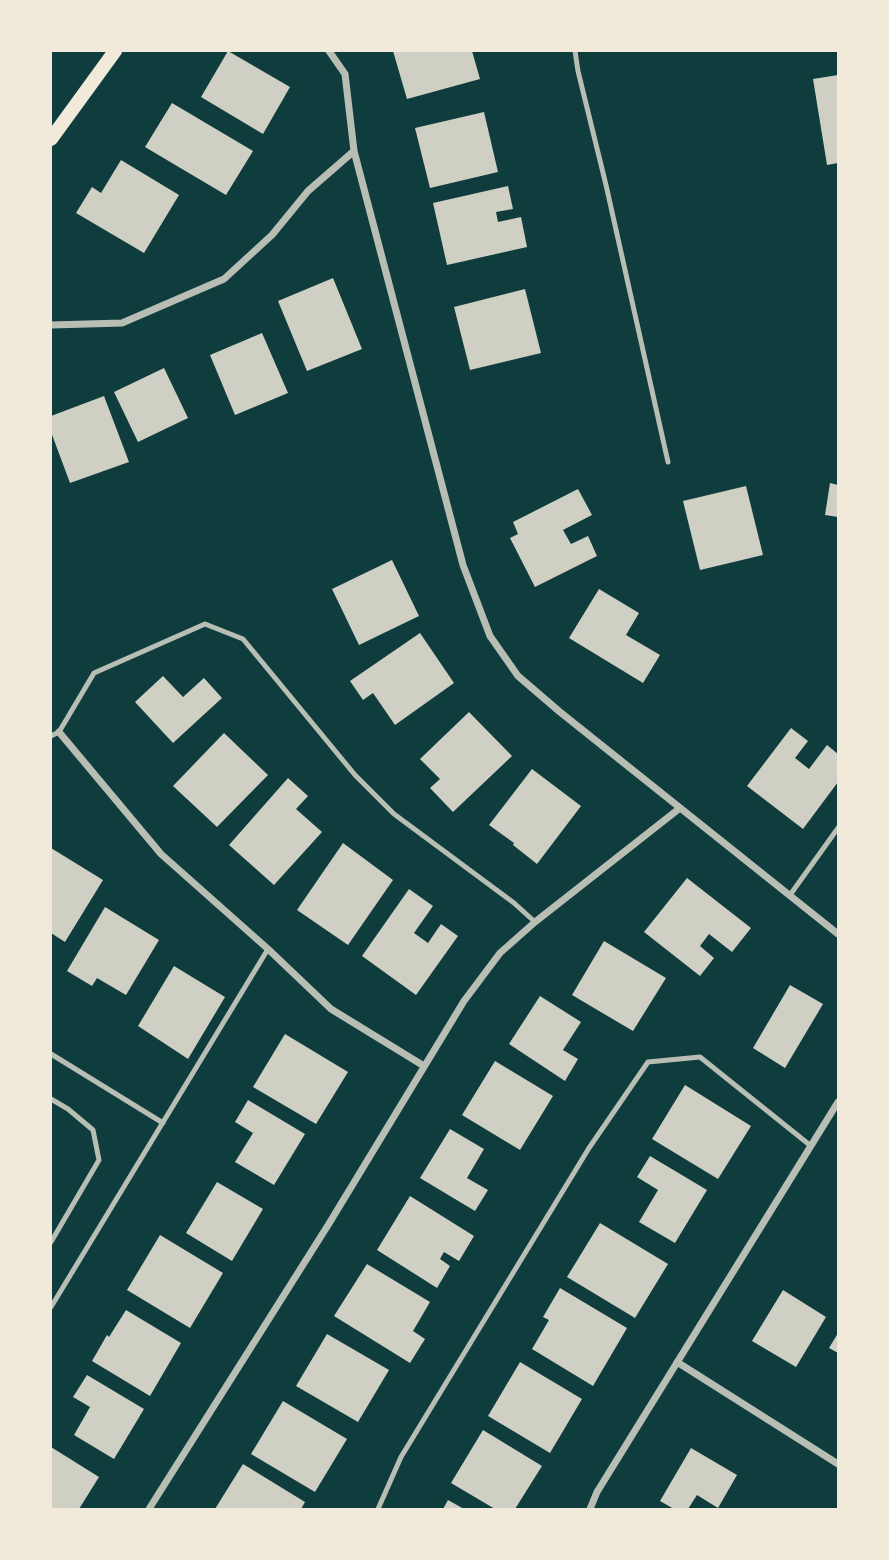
<!DOCTYPE html>
<style>
body{margin:0}
#map{position:relative;width:889px;height:1560px;overflow:hidden;background:#0f3d3e;font-family:"Noto Serif",serif}
canvas{display:block}
.frame{position:absolute;inset:0;border:52px solid #f1e9da;pointer-events:none}
</style>
<div id="map">
<canvas width="889" height="1560"></canvas>
<div class="frame"></div>
</div>
<script>
const c = document.querySelector('canvas').getContext('2d');
c.lineJoin = 'round';
function fill(path, color) {
  c.fillStyle = color;
  c.fill(path, 'evenodd');
}
function poly(rows) {
  const path = new Path2D();
  for (const r of rows) {
    path.moveTo(r[0], r[1]);
    for (let i = 2; i < r.length; i += 2) path.lineTo(r[i], r[i + 1]);
  }
  return path;
}
function stroke(path, color, width, dash) {
  c.strokeStyle = color;
  c.lineWidth = width;
  c.lineCap = dash ? 'butt' : 'round';
  c.setLineDash(dash || []);
  c.stroke(path);
}
fill(poly([
 [228,51,290,87,263,134,201,97],
 [393,51,472,51,480,79,407,99],
 [838,75,838,163,827,165,813,79],
 [172,103,253,151,226,195,145,147],
 [484,112,498,172,430,188,415,128],
 [121,160,179,195,144,253,76,213,92,187,101,193],
 [508,186,513,209,496,212,498,222,521,217,527,247,447,265,433,203],
 [333,278,362,349,307,371,278,301],
 [525,289,541,353,470,370,454,307],
 [262,333,288,393,235,415,210,355],
 [164,368,188,418,138,442,114,392],
 [104,396,129,462,70,483,51,432,51,416],
 [830,483,838,485,838,517,825,515],
 [746,486,763,555,700,570,683,501],
 [578,489,592,515,563,530,571,544,588,536,597,556,535,587,510,538,518,534,513,522],
 [392,560,419,616,359,645,332,589],
 [599,589,639,613,626,635,660,655,643,683,569,638],
 [420,633,454,683,395,725,373,693,363,700,350,681],
 [163,676,183,697,204,678,222,698,173,743,135,702],
 [469,712,512,756,453,812,430,788,440,779,420,759],
 [791,728,808,741,795,758,809,769,827,745,838,754,838,782,803,829,747,786],
 [224,733,268,775,217,827,173,786],
 [532,769,581,806,537,864,513,845,514,843,489,825],
 [288,778,308,796,296,809,322,832,274,885,229,845],
 [343,843,393,880,348,945,297,910],
 [51,848,103,880,65,942,51,933],
 [687,878,751,928,732,952,709,934,700,946,714,958,700,976,644,932],
 [409,889,433,906,414,933,428,943,441,924,458,936,416,995,362,956],
 [105,907,159,940,126,995,97,978,92,986,67,971],
 [604,941,666,978,633,1031,572,995],
 [174,966,225,997,188,1059,138,1026],
 [790,985,823,1004,785,1068,753,1048],
 [540,996,581,1022,563,1050,578,1059,565,1081,509,1044],
 [285,1034,348,1072,316,1124,253,1087],
 [495,1061,553,1096,520,1150,462,1115],
 [685,1085,751,1126,718,1179,652,1139],
 [248,1100,305,1134,274,1185,235,1162,253,1133,235,1122],
 [450,1129,484,1149,467,1178,488,1190,475,1211,420,1178],
 [650,1156,707,1190,675,1243,639,1222,658,1190,637,1177],
 [217,1182,263,1209,232,1261,186,1233],
 [410,1196,474,1236,459,1261,444,1252,440,1259,450,1266,437,1288,377,1250],
 [600,1223,668,1264,635,1318,567,1277],
 [160,1235,223,1273,190,1328,127,1290],
 [367,1264,430,1302,413,1331,425,1339,410,1363,334,1316],
 [560,1288,627,1328,593,1386,532,1349,549,1320,543,1317],
 [783,1290,826,1317,796,1367,752,1341],
 [126,1310,181,1343,150,1396,92,1361,107,1335,109,1337],
 [838,1333,838,1353,829,1348],
 [327,1334,389,1370,358,1422,296,1386],
 [520,1362,582,1399,550,1453,488,1416],
 [87,1375,144,1409,114,1459,74,1435,90,1407,73,1397],
 [283,1401,347,1439,315,1492,251,1454],
 [483,1430,542,1466,515,1509,495,1509,451,1483],
 [51,1447,99,1477,79,1509,51,1509],
 [691,1448,737,1475,718,1508,697,1495,688,1509,674,1509,660,1501],
 [243,1464,305,1502,301,1509,215,1509],
 [448,1500,464,1509,443,1509]
]), '#cfcfc3');
stroke(poly([
 [575,51,578,71,606,185,668,462],
 [51,736,59,732,94,673,205,624,243,639,355,775,394,814,514,903,535,922],
 [790,895,838,828],
 [51,1054,163,1123],
 [51,1099,68,1109,93,1130,99,1160,51,1242],
 [51,1307,268,949],
 [378,1509,401,1457,589,1148,648,1062,700,1057,811,1146]
]), '#b8beb3', 5);
stroke(poly([
 [329,51,345,74,354,151,463,565,490,636,518,676,560,712,838,934],
 [51,325,122,323,224,279,272,235,308,191,354,151],
 [59,732,161,854,268,949,331,1009,424,1066],
 [677,1362,838,1464],
 [149,1509,330,1222,464,1001,500,953,535,922,680,808],
 [590,1509,597,1492,838,1102]
]), '#b8beb3', 7);
stroke(poly([
 [51,139,115,51]
]), '#f1e9da', 14);
</script>
